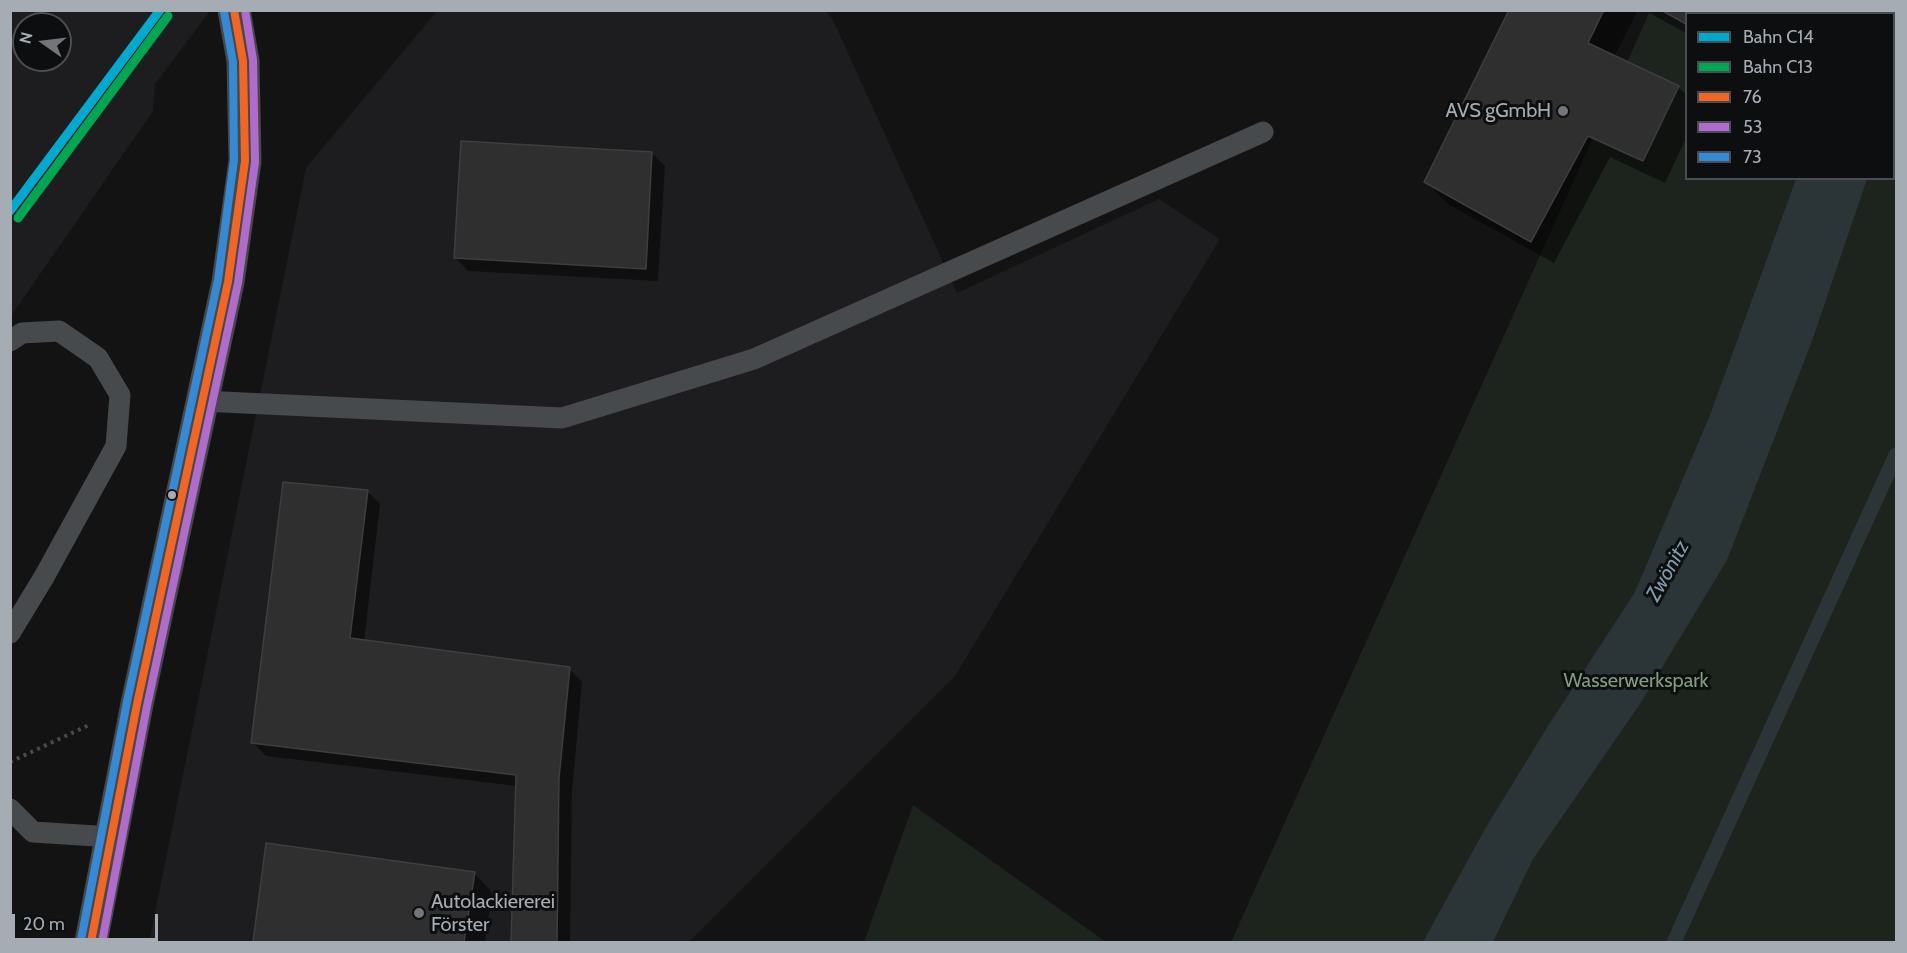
<!DOCTYPE html>
<meta charset="utf-8">
<style>
body{margin:0}
#map{position:relative;width:1907px;height:953px;overflow:hidden;background:#131313;font-family:Cabin,sans-serif}
canvas{display:block}
.frame{position:absolute;inset:0;border:12px solid #a5acb3;pointer-events:none}
.legend{position:absolute;left:1685px;top:12px;width:210px;height:168px;box-sizing:border-box;background:#0d0e0f;border:2px solid #4a4d51;margin:0;padding:8px 10px;list-style:none;font-size:18px;color:#a5acb3}
.legend li{display:flex;align-items:center;gap:12px;height:30px}
.legend b{width:30px;border:2px solid #4a4d51}
.north{position:absolute;left:12px;top:12px;width:60px;height:60px;box-sizing:border-box;background:#0d0e0f;border:2px solid #4a4d51;border-radius:50%;rotate:284deg;font-size:16px;font-weight:700;line-height:24px;text-align:center;color:#a5acb3}
.north::after{content:'';display:block;margin:auto;width:21px;height:27px;background:#72767b;clip-path:polygon(50% 0,100% 100%,50% 72%,0 100%)}
.scale{position:absolute;left:12px;top:914px;width:146px;height:27px;box-sizing:border-box;border:3px solid #a5acb3;border-top:0;padding-left:8px;font-size:18px;line-height:21px;white-space:nowrap;color:#a5acb3;-webkit-text-stroke:4px #0d0e0f;paint-order:stroke}
</style>
<div id="map">
<canvas width="1907" height="953"></canvas>
<div class="frame"></div>
<ul class="legend">
<li><b style="height:8px;background:#00a9ce"></b>Bahn C14</li>
<li><b style="height:8px;background:#00a651"></b>Bahn C13</li>
<li><b style="height:8px;background:#f26522"></b>76</li>
<li><b style="height:8px;background:#b06ccc"></b>53</li>
<li><b style="height:8px;background:#338bd7"></b>73</li>
</ul>
<div class="north">N</div>
<div class="scale">20 m</div>
</div>
<script>
const c = document.querySelector('canvas').getContext('2d');
c.lineJoin = 'round';
function fill(path, color) {
  c.fillStyle = color;
  c.fill(path, 'evenodd');
}
function poly(rows) {
  const path = new Path2D();
  for (const r of rows) {
    path.moveTo(r[0], r[1]);
    for (let i = 2; i < r.length; i += 2) path.lineTo(r[i], r[i + 1]);
  }
  return path;
}
function stroke(path, color, width, dash) {
  c.strokeStyle = color;
  c.lineWidth = width;
  c.lineCap = dash ? 'butt' : 'round';
  c.setLineDash(dash || []);
  c.stroke(path);
}
function label(font, color, halo, rows, align = 'center') {
  c.font = font + ' Cabin,sans-serif';
  c.lineWidth = 6;
  c.setLineDash([]);
  c.textBaseline = 'middle';
  c.strokeStyle = halo;
  c.fillStyle = color;
  for (const [text, x, y, turn = 0] of rows) {
    c.save();
    c.translate(x, y);
    c.rotate((+turn || 0) * Math.PI / 180);
    c.textAlign = isNaN(turn) ? turn : align;
    if (halo) c.strokeText(text, 0, 0);
    c.fillText(text, 0, 0);
    c.restore();
  }
}
fill(poly([
 [11,10,210,11,155,84,153,111,11,316],
 [24,24,60,24,60,60,24,60],
 [437,11,826,11,833,20,957,293,1159,199,1220,239,955,676,689,942,149,942,306,168]
]), '#1d1d1f');
fill(poly([
 [1650,11,1896,11,1896,942,1231,942],
 [1686,14,1894,14,1894,178,1686,178],
 [913,805,1106,942,864,942]
]), '#1d231d');
fill(poly([
 [1850,11,1896,11,1896,92,1894,100,1894,14,1849,13],
 [1796,179,1867,179,1812,341,1727,560,1640,704,1533,859,1493,942,1423,942,1485,829,1548,726,1635,592,1710,415]
]), '#2b3437');
fill(poly([
 [1510,10,1638,10,1614,57,1678,87,1686,95,1686,138,1665,183,1610,157,1554,263,1448,204,1426,182],
 [1644,10,1748,10,1747,14,1686,14,1686,33],
 [652,153,665,166,658,281,468,271,455,257],
 [367,491,380,504,364,642,569,669,582,682,572,792,570,942,513,942,517,786,266,756,253,743],
 [268,844,474,873,492,892,485,942,255,942]
]), '#0007');
stroke(poly([
 [1674,942,1896,455]
]), '#2b3437', 15);
const building = poly([
 [1509,10,1604,10,1588,43,1679,86,1643,161,1588,136,1531,242,1424,182,1509,10],
 [1661,10,1716,10,1714,14,1686,14,1686,24,1661,10],
 [461,141,652,152,646,269,454,258,461,141],
 [283,482,368,490,350,638,570,667,559,778,557,942,511,942,516,775,251,743,283,482],
 [266,843,475,872,464,942,253,942,266,843]
]);
fill(building, '#2f2f30');
stroke(building, '#3c3e3f', 1.5);
stroke(poly([
 [10,762,89,725]
]), '#494a4d', 4, [3, 4.5]);
stroke(poly([
 [10,341,22,333,59,331,98,358,120,395,116,446,44,577,10,633],
 [202,401,562,418,754,359,1263,132],
 [10,809,33,832,112,837]
]), '#474a4c', 21);
stroke(poly([
 [91,942,137,704,228,282,245,161,243,61,234,10]
]), '#46484a', 33);
stroke(poly([
 [91,942,137,704,228,282,245,161,243,61,234,10]
]), '#f26522', 8);
stroke(poly([
 [102,942,147,706,238,283,255,162,253,60,245,10]
]), '#b06ccc', 8);
stroke(poly([
 [81,940,127,702,218,280,234,160,233,62,224,12]
]), '#338bd7', 8);
stroke(poly([
 [10,211,160,10]
]), '#00a9ce', 9);
stroke(poly([
 [18,218,168,16]
]), '#00a651', 9);
for (const [x, y, r, color] of [
 [1563,111,6,"#72767b"],
 [172,495,5,"#a5acb3"],
 [419,913,6,"#72767b"]
]) {
  const dot = new Path2D();
  dot.arc(x, y, r, 0, 2 * Math.PI);
  c.fillStyle = color;
  c.fill(dot);
  stroke(dot, '#0d0e0f', 2);
}
label('20px', '#a5acb3', '#0d0e0f', [
 ["AVS gGmbH",1551,111],
 ["Autolackiererei",431,902,"left"],
 ["Förster",431,925,"left"]
], 'right');
label('20px', '#819c7e', '#0d0e0f', [
 ["Wasserwerkspark",1636,681]
]);
label('italic 21px', '#7f9dab', '#0d0e0f', [
 ["Zwönitz",1668,571,-61]
]);
</script>
